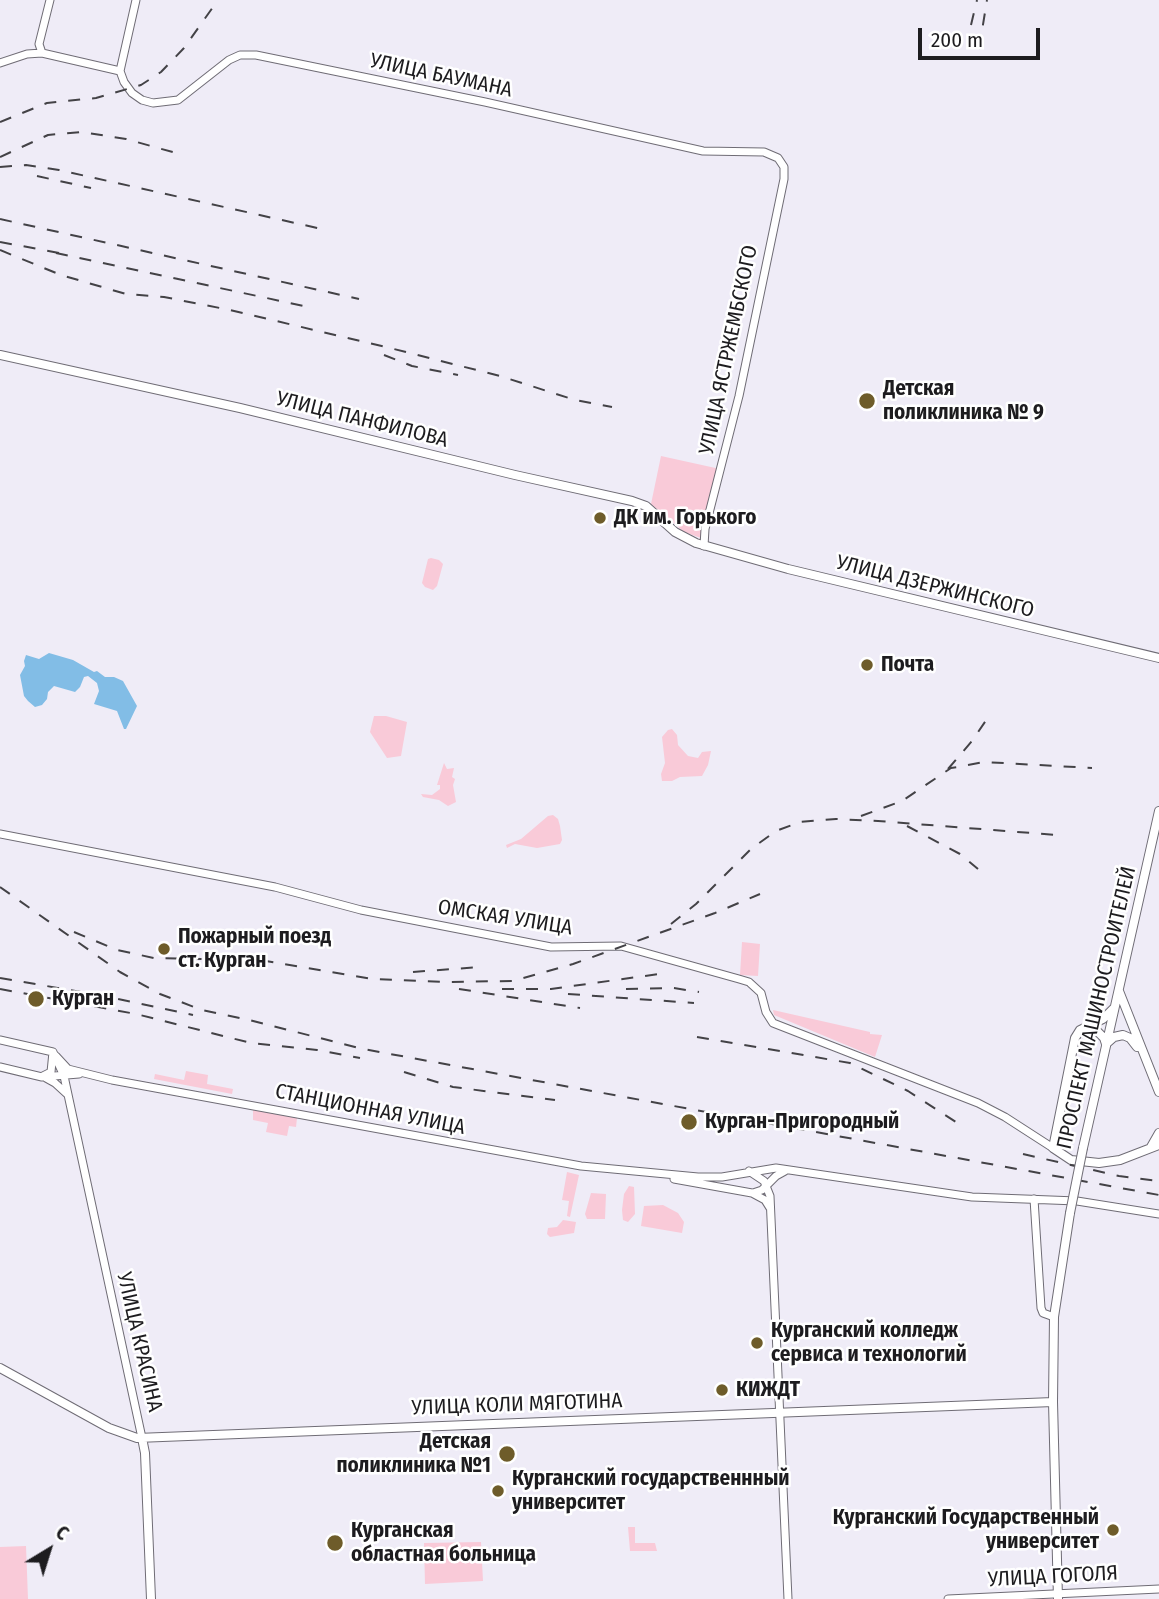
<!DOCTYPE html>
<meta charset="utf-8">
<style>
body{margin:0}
#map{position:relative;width:1159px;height:1599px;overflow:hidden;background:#efecf7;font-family:"Fira Sans Condensed",sans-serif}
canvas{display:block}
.north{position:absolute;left:14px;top:1515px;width:70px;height:70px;-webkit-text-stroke:5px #fff;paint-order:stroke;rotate:38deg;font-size:19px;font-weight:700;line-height:28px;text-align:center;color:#1d1c1f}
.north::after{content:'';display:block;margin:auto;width:24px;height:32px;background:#1d1c1f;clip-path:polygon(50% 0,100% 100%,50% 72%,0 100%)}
.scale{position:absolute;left:918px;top:28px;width:122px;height:32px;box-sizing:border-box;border:4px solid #1d1c1f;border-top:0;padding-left:9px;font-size:21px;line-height:24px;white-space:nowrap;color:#1d1c1f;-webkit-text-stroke:5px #fff;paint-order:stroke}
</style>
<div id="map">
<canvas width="1159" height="1599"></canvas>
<div class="north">С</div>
<div class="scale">200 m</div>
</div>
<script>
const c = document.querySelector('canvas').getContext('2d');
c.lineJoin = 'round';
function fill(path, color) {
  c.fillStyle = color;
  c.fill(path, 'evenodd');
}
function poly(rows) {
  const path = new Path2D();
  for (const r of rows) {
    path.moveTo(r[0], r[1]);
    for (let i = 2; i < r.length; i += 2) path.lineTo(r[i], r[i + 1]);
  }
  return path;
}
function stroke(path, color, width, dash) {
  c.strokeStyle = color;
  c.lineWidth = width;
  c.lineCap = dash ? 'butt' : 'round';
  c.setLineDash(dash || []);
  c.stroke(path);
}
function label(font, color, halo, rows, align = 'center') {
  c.font = font + ' "Fira Sans Condensed",sans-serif';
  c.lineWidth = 5;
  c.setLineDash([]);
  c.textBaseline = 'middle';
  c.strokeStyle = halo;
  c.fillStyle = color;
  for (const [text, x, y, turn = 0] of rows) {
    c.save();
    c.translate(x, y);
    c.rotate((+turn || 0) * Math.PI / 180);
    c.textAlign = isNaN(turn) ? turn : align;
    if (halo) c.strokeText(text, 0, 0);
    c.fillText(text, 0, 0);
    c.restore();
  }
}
fill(poly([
 [661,456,720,469,701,538,684,532,651,504],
 [431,558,439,560,443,564,437,586,433,590,425,587,422,583,428,559],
 [374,716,386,716,407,722,401,756,387,758,370,732],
 [672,729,677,735,678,745,688,756,698,758,702,752,711,751,708,765,702,776,680,777,672,781,662,781,661,774,665,763,662,737,668,730],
 [444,763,447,769,454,768,452,777,455,779,453,785,456,802,448,806,439,800,423,797,421,794,432,795,440,789,440,785,437,785],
 [553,815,558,819,560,826,562,840,560,844,537,848,515,844,507,848,506,845,521,839,548,816],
 [742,942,760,944,758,976,740,975],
 [773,1010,870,1032,870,1034,882,1035,875,1057,774,1015],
 [186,1071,208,1075,207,1084,233,1089,232,1094,154,1079,155,1074,184,1080],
 [253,1110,297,1118,296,1127,289,1126,287,1136,266,1132,268,1123,253,1120],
 [567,1172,579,1175,570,1217,567,1216,569,1201,562,1200],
 [629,1186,634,1187,635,1214,628,1222,623,1220,622,1210,624,1194],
 [591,1193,606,1194,605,1219,587,1219,585,1214],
 [663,1205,678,1213,684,1222,682,1233,641,1226,644,1206],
 [563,1220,576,1222,574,1233,550,1237,547,1234,548,1228,557,1227],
 [628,1527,635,1527,635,1543,655,1543,657,1551,630,1551],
 [481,1542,483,1581,425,1584,424,1543],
 [26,1546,28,1599,0,1599,0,1547]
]), '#f9cad8');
fill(poly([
 [49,653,73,660,94,672,97,671,105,677,114,677,123,681,137,706,126,729,124,729,117,711,94,704,99,691,97,683,88,676,84,677,80,687,75,692,54,686,48,692,47,699,42,705,35,707,28,701,24,696,20,675,25,666,24,661,26,655,39,659]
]), '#82bde6');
const secondary = poly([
 [136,0,120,71,124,82,132,93,142,100,153,103,178,100,229,60,240,55,256,55,485,102,703,151,764,152,778,158,784,167,784,179,739,396,705,529,704,546],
 [42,53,39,44,50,0],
 [0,63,27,54,42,53,120,71],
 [0,834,275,887,361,910,551,947,621,946,739,979,749,982,761,993,766,1012,773,1023,978,1103,1005,1117,1053,1148],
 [0,1040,53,1052,64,1076,142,1438],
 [56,1056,68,1069,112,1080,581,1166,698,1177,722,1177,776,1168,972,1197,1077,1201,1159,1214],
 [0,1067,42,1077,79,1074],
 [43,1076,51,1072,53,1052],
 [46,1078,55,1083,67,1094],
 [749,1171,764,1181,770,1196,788,1599],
 [674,1179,752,1193,765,1200,770,1208],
 [753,1193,762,1190,776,1176,785,1171],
 [1034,1199,1041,1308,1043,1313,1054,1317],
 [948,1599,1159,1589]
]);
const primary = poly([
 [0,355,240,408,515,475,632,501,646,506,675,532,696,543,788,569,1159,658],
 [1119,991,1159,1092],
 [1113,1009,1103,1019,1080,1030,1075,1038,1053,1148,1071,1160,1099,1163,1120,1160,1159,1145],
 [1085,1029,1096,1030,1104,1038,1106,1044],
 [1106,1044,1114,1037,1123,1035,1130,1038,1137,1047],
 [1151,1147,1159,1133],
 [1083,1148,1159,811],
 [0,1368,109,1428,137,1438,1053,1402],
 [142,1438,145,1453,151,1599],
 [1058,1599,1053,1402,1054,1317,1070,1213]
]);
stroke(secondary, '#6f6c75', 9);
stroke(primary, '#6f6c75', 10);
stroke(secondary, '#fff', 7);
stroke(primary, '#fff', 8);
stroke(poly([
 [971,25,977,0],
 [979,49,987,0],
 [0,122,47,103,96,98,141,85,161,72,184,48,218,0],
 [0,157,48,135,82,132,126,139,176,153],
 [0,167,26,165,59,170,322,229],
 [37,176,91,188],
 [0,219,359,299],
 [0,242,65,254],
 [0,250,61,275,126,294,164,297,230,310,394,349,500,376,575,400,612,407],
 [56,253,304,306],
 [384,355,412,366,458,375],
 [948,769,972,741,989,716],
 [861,816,902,801,951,768,958,767,984,762,1092,768],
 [907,826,960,854,978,869],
 [0,887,120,972,160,994,202,1010,249,1020,363,1049,1159,1195],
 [671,924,696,904,751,849,776,831,800,822,836,819,878,821,1057,835],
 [74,932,117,950,154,958,260,960,372,979,444,982,513,981,573,964,715,913,760,894],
 [413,972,480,967],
 [0,978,99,995,193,1015],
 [0,989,136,1014,251,1043,317,1050,360,1058],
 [459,989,580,1008],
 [502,989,551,989,659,974],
 [626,989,674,988,699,992],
 [568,994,694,1003],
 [697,1037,850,1063,908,1091,962,1126],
 [404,1072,453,1087,555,1100],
 [1023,1154,1119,1176,1159,1181]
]), '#434246', 2, [12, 12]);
const primaryBridge = poly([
 [1070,1213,1083,1148]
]);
stroke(primaryBridge, '#6f6c75', 10, []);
stroke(primaryBridge, '#fff', 8);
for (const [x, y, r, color] of [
 [867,401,9,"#6e5c2a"],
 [600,518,7,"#6e5c2a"],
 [867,665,7,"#6e5c2a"],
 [164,949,7,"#6e5c2a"],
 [36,999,9,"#6e5c2a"],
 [689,1122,9,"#6e5c2a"],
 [757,1343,7,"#6e5c2a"],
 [722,1390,7,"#6e5c2a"],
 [507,1454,9,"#6e5c2a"],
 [498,1491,7,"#6e5c2a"],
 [1113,1530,7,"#6e5c2a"],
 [335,1543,9,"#6e5c2a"]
]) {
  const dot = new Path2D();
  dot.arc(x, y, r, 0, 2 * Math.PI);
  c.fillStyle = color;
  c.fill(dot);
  stroke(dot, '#fff', 2.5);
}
label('21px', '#1d1c1f', '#fff', [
 ["УЛИЦА БАУМАНА",441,76,12],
 ["УЛИЦА ЯСТРЖЕМБСКОГО",729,350,-78],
 ["УЛИЦА ПАНФИЛОВА",362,420,14],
 ["УЛИЦА ДЗЕРЖИНСКОГО",935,587,14],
 ["ОМСКАЯ УЛИЦА",505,918,9],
 ["ПРОСПЕКТ МАШИНОСТРОИТЕЛЕЙ",1097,1008,-77],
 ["СТАНЦИОННАЯ УЛИЦА",370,1110,11],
 ["УЛИЦА КРАСИНА",139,1342,77],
 ["УЛИЦА КОЛИ МЯГОТИНА",517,1405,-2],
 ["УЛИЦА ГОГОЛЯ",1053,1577,-3]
]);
label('bold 21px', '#1d1c1f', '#fff', [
 ["Детская",883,389],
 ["поликлиника № 9",883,413],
 ["ДК им. Горького",614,518],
 ["Почта",881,665],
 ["Пожарный поезд",178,937],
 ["ст. Курган",178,961],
 ["Курган",52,999],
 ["Курган-Пригородный",705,1122],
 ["Курганский колледж",771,1331],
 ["сервиса и технологий",771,1355],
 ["КИЖДТ",736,1390],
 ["Детская",491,1442,"right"],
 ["поликлиника №1",491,1466,"right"],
 ["Курганский государственнный",512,1479],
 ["университет",512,1503],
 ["Курганский Государственный",1099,1518,"right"],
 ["университет",1099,1542,"right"],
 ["Курганская",351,1531],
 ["областная больница",351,1555]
], 'left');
</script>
